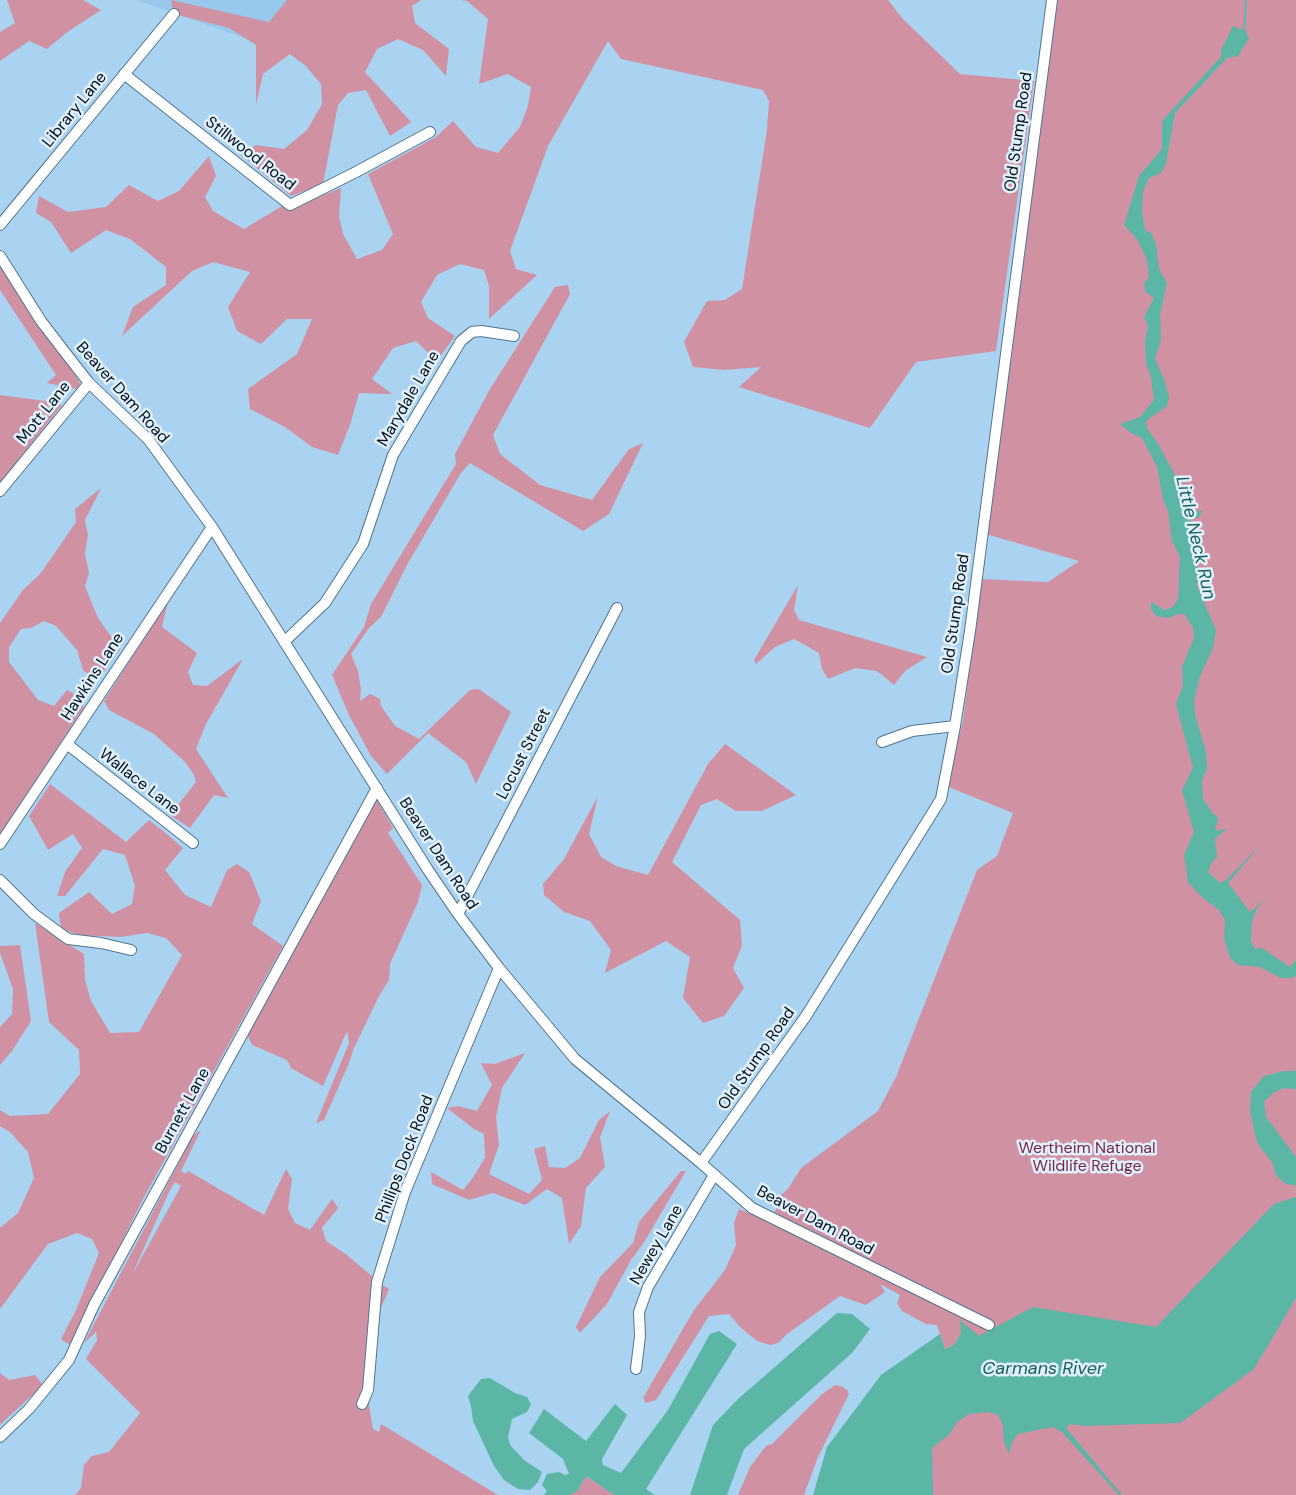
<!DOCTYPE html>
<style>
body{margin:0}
canvas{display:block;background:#aad3f1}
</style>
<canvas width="1296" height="1495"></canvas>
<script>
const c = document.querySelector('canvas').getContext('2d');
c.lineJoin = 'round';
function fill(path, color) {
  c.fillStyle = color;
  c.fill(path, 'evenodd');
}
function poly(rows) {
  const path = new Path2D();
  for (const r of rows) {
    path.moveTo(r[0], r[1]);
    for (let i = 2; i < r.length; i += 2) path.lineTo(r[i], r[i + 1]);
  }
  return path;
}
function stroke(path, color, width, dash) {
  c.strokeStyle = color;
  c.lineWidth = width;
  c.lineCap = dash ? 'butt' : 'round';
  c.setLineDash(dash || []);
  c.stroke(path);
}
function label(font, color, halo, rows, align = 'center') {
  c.font = font + ' "DM Sans",sans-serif';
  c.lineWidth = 5;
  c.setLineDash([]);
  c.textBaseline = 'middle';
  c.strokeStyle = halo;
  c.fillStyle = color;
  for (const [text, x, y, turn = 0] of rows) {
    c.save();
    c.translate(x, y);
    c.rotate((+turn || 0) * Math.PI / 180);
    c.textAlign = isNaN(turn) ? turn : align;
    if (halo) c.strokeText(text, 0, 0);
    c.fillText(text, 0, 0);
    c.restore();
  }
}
fill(poly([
 [136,0,382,0,326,82,290,54]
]), '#98c8eb');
fill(poly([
 [7,0,83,0,101,10,66,33,47,49,29,41,0,61,0,32,15,23],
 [171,0,269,22,287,0,421,0,412,6,415,23,449,49,446,76,423,50,398,39,377,49,365,72,411,122,390,136,366,90,348,93,338,105,323,184,291,196,241,155,256,145,284,149,307,130,322,104,321,84,305,65,290,54,263,74,256,105,256,45,229,28,174,14],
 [461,0,888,0,902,18,960,74,1034,81,996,351,916,362,870,428,739,387,761,367,724,370,693,367,684,342,707,301,725,300,742,289,767,130,769,101,763,90,621,59,608,41,548,146,510,251,516,269,537,275,489,319,489,286,484,270,460,264,437,275,421,302,428,318,455,336,437,361,416,341,393,348,372,379,392,394,359,393,351,422,338,455,312,447,285,427,250,409,248,389,297,354,312,319,287,319,261,344,237,331,228,307,250,272,213,262,192,271,122,336,133,307,166,285,166,267,130,239,106,230,71,253,51,222,36,213,39,196,68,212,106,207,129,185,158,201,179,191,209,156,216,176,205,197,213,211,244,229,282,206,288,209,341,188,339,217,343,234,357,259,382,250,393,234,368,174,436,137,453,121,476,147,498,153,520,127,528,106,531,87,508,74,479,84,488,19,467,1],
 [1051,0,1296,0,1296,1495,820,1495,964,1355,961,1328,961,1333,955,1344,945,1349,937,1325,926,1324,902,1311,897,1303,900,1295,880,1284,885,1292,866,1305,840,1296,787,1334,778,1343,770,1345,757,1341,740,1327,729,1314,709,1316,656,1400,646,1403,643,1398,694,1310,725,1270,736,1245,734,1223,739,1209,769,1221,778,1206,771,1203,788,1189,801,1168,878,1111,896,1077,977,870,997,856,1013,813,946,786,963,721,981,579,1048,582,1079,561,986,534],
 [0,265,79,381,80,385,77,389,47,383,56,375,0,290],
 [568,285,570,294,493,435,500,454,540,485,592,500,629,449,643,443,609,514,583,531,470,463,461,473,408,563,381,617,369,628,351,654,358,671,361,689,360,701,370,694,380,699,381,706,395,726,419,739,470,690,479,689,511,712,476,784,466,762,428,733,387,774,371,756,349,715,332,675,364,627,371,604,456,464,455,454,490,389,555,287],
 [0,395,52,402,62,405,0,482],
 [101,488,85,520,88,535,85,554,89,573,85,586,98,618,120,649,97,681,83,670,77,650,56,626,44,621,31,628,21,629,9,647,9,662,38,700,54,706,67,690,76,695,84,707,0,834,0,623,23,590,41,573,76,522,75,509],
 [798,585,794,610,799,620,927,657,905,671,894,685,877,671,855,668,828,679,822,669,819,653,794,639,775,647,756,664,754,660],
 [168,601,162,627,197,653,188,672,193,685,207,686,243,659,206,724,196,749,228,798,214,795,190,828,170,815,196,782,194,775,185,762,154,734,109,710,104,701],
 [725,744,796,795,762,811,736,811,717,799,701,805,672,862,740,920,742,945,733,968,744,988,724,1016,703,1023,683,998,690,957,666,941,605,973,611,950,590,921,564,912,544,895,543,884,564,859,598,796,589,834,601,857,616,866,648,875,708,764],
 [50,784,126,842,149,820,167,834,183,848,165,870,185,895,211,907,227,870,237,864,249,872,261,901,252,924,283,946,143,1199,70,1345,61,1339,76,1310,99,1253,92,1239,77,1233,48,1244,0,1309,0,1228,18,1213,34,1178,28,1152,10,1132,0,1126,0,1110,10,1116,48,1114,80,1074,79,1050,49,1022,35,923,84,954,85,980,91,1001,110,1033,139,1032,182,955,166,938,147,933,120,937,80,935,61,929,59,913,89,892,112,914,132,904,135,886,125,855,103,849,65,896,57,896,65,872,82,848,73,834,48,850,29,816],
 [376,798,393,828,388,833,422,885,418,902,390,964,389,980,379,996,354,1048,349,1063,324,1120,316,1123,349,1043,347,1031,323,1086,291,1068,287,1060,252,1045,247,1034],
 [20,945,31,1021,12,1051,0,1065,0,1027,12,1014,13,989,0,953,0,946],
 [525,1053,502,1088,496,1117,499,1145,489,1174,529,1194,542,1180,534,1149,545,1146,549,1167,565,1168,580,1158,599,1120,610,1111,600,1137,605,1167,586,1188,581,1226,569,1244,562,1198,547,1189,525,1205,493,1193,469,1200,432,1184,431,1172,463,1190,472,1179,485,1158,484,1134,474,1129,447,1108,458,1106,477,1111,492,1085,481,1063,495,1064],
 [201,1130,181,1171,186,1174,188,1171,264,1215,286,1169,292,1179,288,1209,295,1223,310,1230,332,1199,338,1208,322,1228,326,1241,347,1255,374,1278,373,1279,389,1289,378,1315,371,1374,369,1405,373,1429,379,1432,381,1424,498,1495,75,1495,81,1488,84,1465,92,1456,109,1452,140,1413,86,1359,97,1340,96,1332,84,1343,193,1136],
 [175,1182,181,1186,132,1275,169,1192],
 [681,1171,686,1171,643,1244,631,1260,607,1304,580,1333,576,1327,600,1277,633,1243,639,1222],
 [0,1373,9,1380,35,1375,43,1385,0,1425],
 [835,1385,841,1386,847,1390,849,1394,818,1457,804,1495,738,1495,750,1467,766,1446,772,1444,821,1395],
 [588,1477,614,1495,570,1495,578,1490,584,1479]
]), '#d091a3');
fill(poly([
 [1233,26,1246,31,1249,38,1238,56,1227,58,1175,113,1166,163,1161,173,1149,178,1143,191,1142,212,1145,230,1151,233,1156,244,1159,269,1167,283,1160,315,1161,339,1155,359,1164,379,1169,397,1167,406,1146,421,1147,428,1158,444,1175,475,1181,507,1186,510,1202,511,1198,518,1192,518,1190,527,1198,556,1197,586,1216,630,1213,648,1200,676,1194,701,1195,715,1206,752,1207,769,1202,780,1203,799,1213,814,1217,816,1218,821,1215,827,1217,831,1227,828,1215,839,1217,857,1212,862,1208,872,1220,883,1226,880,1262,843,1228,883,1250,912,1270,896,1257,908,1252,922,1251,941,1255,949,1262,948,1290,967,1296,960,1296,976,1291,978,1281,978,1260,967,1238,965,1230,958,1224,939,1225,920,1219,910,1203,898,1188,882,1184,855,1194,832,1182,790,1193,768,1176,704,1183,686,1182,667,1194,638,1193,627,1184,614,1178,614,1169,618,1156,616,1151,609,1151,602,1165,610,1173,607,1178,599,1180,557,1172,541,1168,511,1163,499,1157,467,1142,438,1131,433,1120,424,1140,417,1154,400,1151,377,1146,363,1145,341,1148,326,1144,317,1154,298,1146,292,1144,283,1149,277,1147,260,1137,239,1124,225,1139,176,1162,149,1162,121,1221,57,1221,50],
 [1284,1071,1296,1071,1296,1089,1285,1088,1274,1092,1264,1102,1266,1117,1296,1157,1296,1185,1291,1185,1284,1183,1276,1175,1272,1162,1257,1143,1250,1112,1251,1092,1264,1076],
 [1296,1197,1296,1298,1254,1369,1180,1423,1084,1426,1070,1424,1066,1428,1122,1495,1119,1495,1062,1432,1052,1427,1018,1434,1012,1442,1009,1454,1004,1442,1003,1425,998,1415,988,1412,969,1414,957,1422,949,1435,932,1448,933,1495,813,1495,827,1447,881,1375,940,1334,945,1349,955,1344,961,1333,960,1320,979,1336,1033,1307,1156,1327,1274,1204],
 [837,1313,852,1314,870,1329,852,1353,744,1449,727,1495,690,1495,713,1425,738,1399],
 [719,1331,737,1344,646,1489,655,1495,614,1495,588,1477,584,1479,578,1490,570,1495,544,1495,547,1491,542,1485,547,1474,559,1472,565,1475,569,1474,563,1459,529,1433,544,1409,586,1441,615,1404,627,1415,602,1459,603,1465,621,1473,668,1410,710,1334],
 [490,1378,515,1393,527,1397,531,1404,527,1412,512,1419,508,1437,510,1445,524,1460,542,1472,538,1482,530,1490,518,1489,504,1480,494,1466,473,1421,471,1406,468,1396,481,1379]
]), '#5bb6a6');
stroke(poly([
 [1244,33,1246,0]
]), '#5bb6a6', 2);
const minor = poly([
 [124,74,290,205,356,172,430,132],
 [0,225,174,14],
 [0,256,41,321,64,351,89,383,148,439,212,527,428,870,458,914,499,968,575,1059,701,1163,752,1208,989,1325],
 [0,491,89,383],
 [284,642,325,603,363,544,393,455,461,341,472,332,481,331,514,336],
 [882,742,912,731,955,726],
 [67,744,193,843],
 [0,844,212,527],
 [0,880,34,914,68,939,101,943,131,950],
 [458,914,617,608],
 [701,1163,806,1016,941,799,955,726,970,631,1052,0],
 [636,1369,640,1336,639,1312,648,1287,714,1175],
 [362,1404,368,1390,377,1282,405,1192,499,968],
 [0,1437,29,1409,69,1360,94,1305,377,788]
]);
stroke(minor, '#4f7591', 12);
stroke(minor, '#fff', 10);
label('16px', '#03101a', '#e0f0fd', [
 ["Library Lane",75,110,-51],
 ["Old Stump Road",1019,132,-82],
 ["Stillwood Road",250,154,38],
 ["Beaver Dam Road",122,393,48],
 ["Marydale Lane",409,399,-60],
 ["Mott Lane",44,413,-51],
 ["Old Stump Road",956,614,-82],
 ["Hawkins Lane",93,677,-57],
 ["Locust Street",524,754,-63],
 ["Wallace Lane",139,782,38],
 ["Beaver Dam Road",438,854,57],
 ["Old Stump Road",757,1059,-55],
 ["Burnett Lane",183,1111,-61],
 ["Phillips Dock Road",405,1159,-69],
 ["Beaver Dam Road",815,1221,28],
 ["Newey Lane",657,1245,-60]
]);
label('16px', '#7b2747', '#e0f0fd', [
 ["Wertheim National",1087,1149],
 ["Wildlife Refuge",1087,1167]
]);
label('italic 18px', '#186257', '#e0f0fd', [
 ["Little Neck Run",1195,538,77],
 ["Carmans River",1043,1369]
]);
</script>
